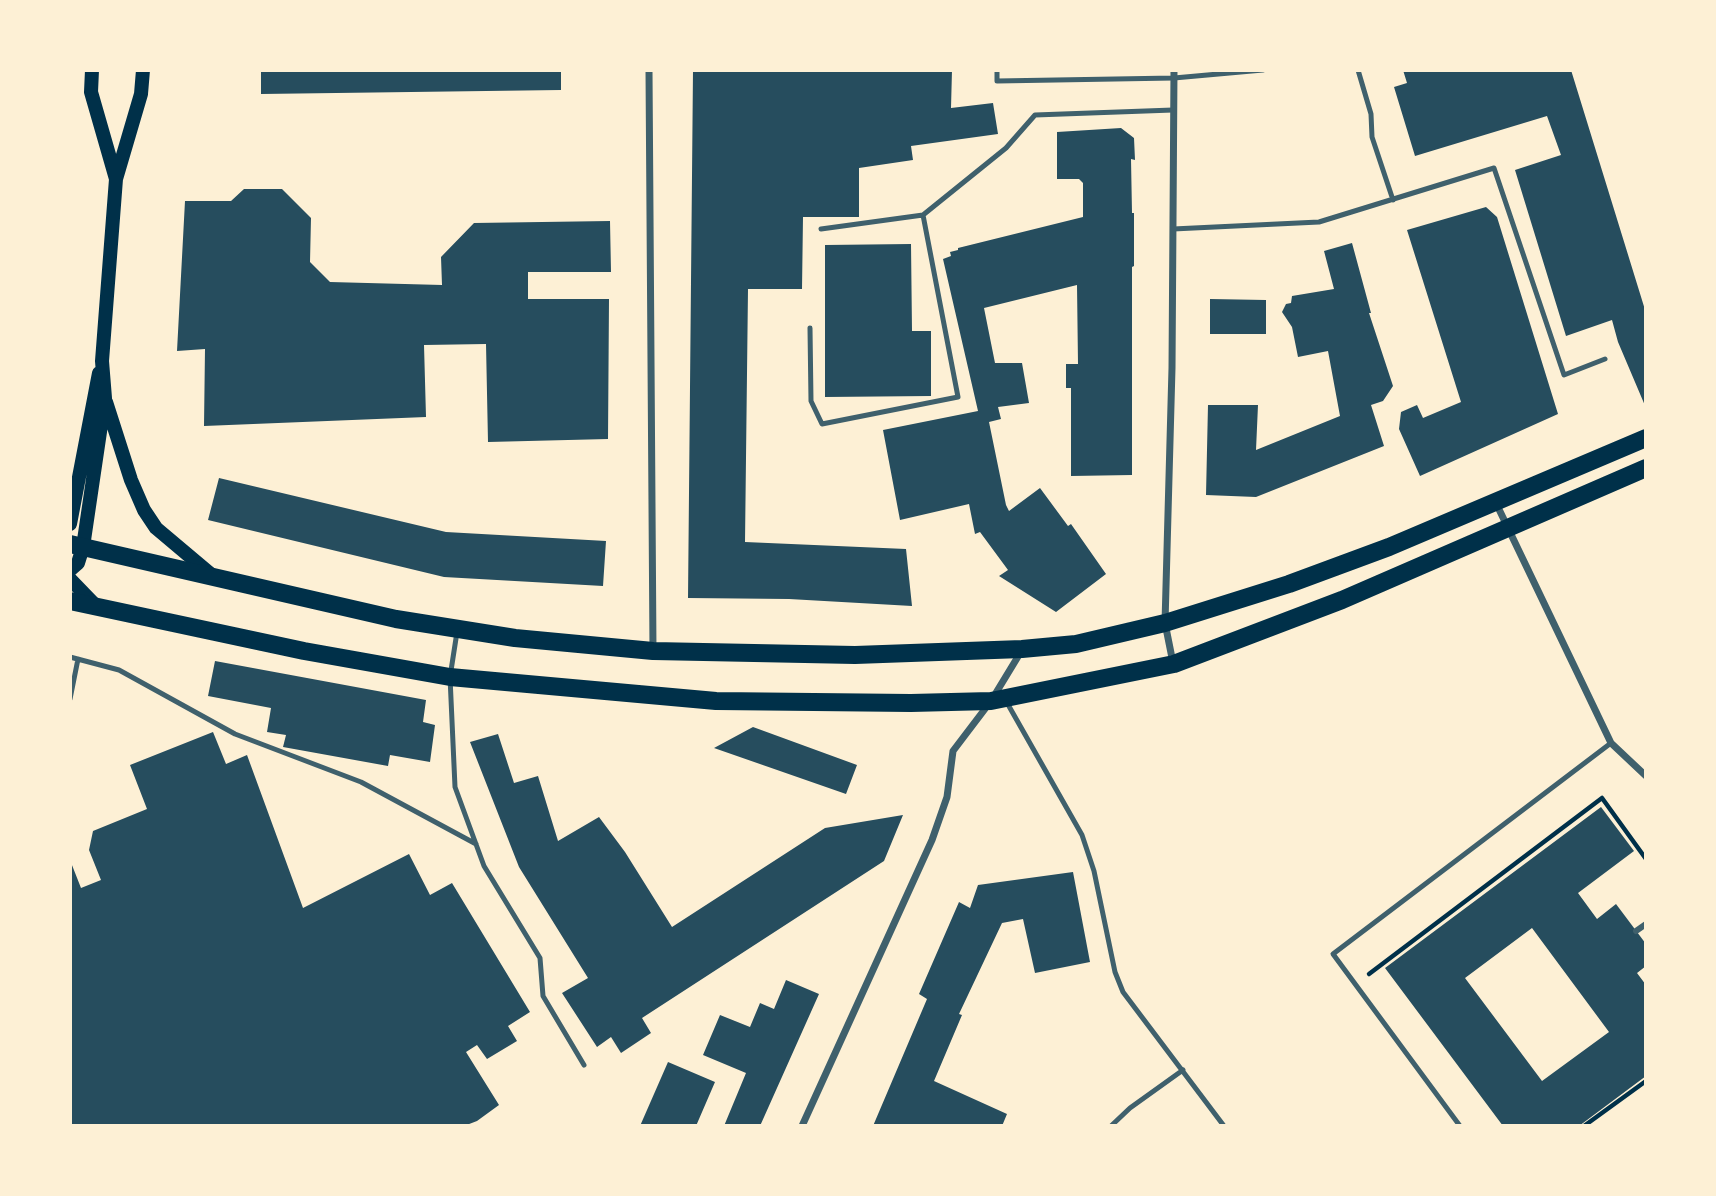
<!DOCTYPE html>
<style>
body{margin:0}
#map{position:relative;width:1716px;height:1196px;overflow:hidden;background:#fdf0d5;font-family:"Golos Text",sans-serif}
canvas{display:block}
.frame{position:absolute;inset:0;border:72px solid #fdf0d5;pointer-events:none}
</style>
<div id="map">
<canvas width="1716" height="1196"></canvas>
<div class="frame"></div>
</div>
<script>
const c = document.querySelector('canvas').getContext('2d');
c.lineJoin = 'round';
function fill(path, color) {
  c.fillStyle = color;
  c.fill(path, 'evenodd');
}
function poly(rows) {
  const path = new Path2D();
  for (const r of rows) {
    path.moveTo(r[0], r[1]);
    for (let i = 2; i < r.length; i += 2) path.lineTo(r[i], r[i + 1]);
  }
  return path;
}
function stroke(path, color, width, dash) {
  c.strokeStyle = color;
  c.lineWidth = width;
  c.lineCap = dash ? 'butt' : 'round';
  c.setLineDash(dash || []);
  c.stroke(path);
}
fill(poly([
 [261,70,561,70,561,90,261,94],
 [693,70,952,70,951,108,993,103,998,134,911,146,913,160,859,168,859,217,803,217,802,289,748,289,745,542,906,549,912,606,789,599,688,598],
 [1403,70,1571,70,1646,313,1646,408,1618,342,1612,320,1566,336,1515,170,1561,155,1547,116,1415,156,1394,87,1407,83],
 [1121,128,1134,138,1135,160,1131,159,1132,213,1134,213,1134,266,1132,267,1132,475,1071,476,1071,388,1066,388,1066,364,1078,364,1077,285,984,308,995,363,1022,363,1029,403,998,407,1001,419,989,422,1006,505,1009,511,1040,488,1068,526,1071,524,1106,574,1056,612,999,576,1008,570,980,532,975,534,969,504,900,520,883,430,978,411,943,259,951,256,950,252,958,250,958,248,1083,217,1083,183,1079,179,1057,179,1057,132],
 [244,189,282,189,311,218,310,262,330,282,442,285,441,257,474,223,610,221,611,272,528,272,528,299,609,299,608,439,488,442,486,344,424,345,426,417,204,426,205,349,177,351,185,201,231,201],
 [1486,207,1497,217,1558,414,1420,476,1399,429,1401,412,1417,405,1423,418,1461,402,1407,230],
 [1352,243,1371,313,1369,313,1393,386,1383,401,1371,405,1384,446,1256,497,1206,495,1208,405,1258,405,1256,450,1340,416,1328,351,1298,357,1292,327,1282,312,1286,304,1291,303,1292,296,1334,289,1324,251],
 [911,244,912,331,931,331,931,396,825,397,825,245],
 [1210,299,1266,300,1266,334,1210,334],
 [219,478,446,532,606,541,603,586,444,577,208,520],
 [215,661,426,700,423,722,435,725,430,762,390,755,388,766,283,747,286,735,267,732,271,708,208,696],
 [753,727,857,765,846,794,714,748],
 [213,732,226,764,247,755,303,908,409,854,430,895,452,883,530,1012,508,1026,517,1041,487,1059,477,1045,466,1052,499,1105,477,1121,464,1126,70,1126,70,860,81,888,101,880,89,850,93,831,147,809,130,765],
 [498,734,514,783,538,776,558,841,599,817,625,852,672,927,825,828,903,815,884,861,642,1018,651,1033,621,1053,611,1037,597,1047,562,993,588,978,519,867,470,742],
 [1601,807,1634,851,1578,893,1597,919,1616,904,1646,944,1646,966,1637,973,1646,985,1646,1076,1579,1126,1503,1126,1385,968],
 [1532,928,1609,1032,1542,1081,1465,978],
 [1073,872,1090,962,1035,973,1023,919,1002,923,959,1014,962,1015,934,1081,1007,1114,1002,1126,873,1126,927,999,919,994,959,902,970,908,978,885],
 [786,980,819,994,760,1126,724,1126,746,1073,703,1055,720,1015,750,1027,760,1003,774,1009],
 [668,1062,715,1082,696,1126,640,1126]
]), '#264d5e');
stroke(poly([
 [1369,974,1602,798,1646,859],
 [1584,1126,1646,1081]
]), '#003049', 4.5);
stroke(poly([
 [997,70,997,81,1174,78,1263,70],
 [1358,70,1371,114,1372,137,1393,200],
 [821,229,923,215],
 [1173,229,1319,222,1494,168,1564,375,1605,359],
 [810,328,811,401,822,424,958,397,923,215,1006,148,1035,115,1173,110],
 [457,632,450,677,455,787,484,866,540,958,543,996,584,1065],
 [70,657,119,670,235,734,361,782,476,844],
 [70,699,78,659],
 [1006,701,1082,835,1094,871,1115,972,1123,992,1224,1126],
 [1111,1126,1130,1108,1183,1070],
 [1460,1126,1333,954,1611,743]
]), '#3f606c', 5);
stroke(poly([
 [1636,931,1646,924]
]), '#3f606c', 6);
stroke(poly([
 [649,70,653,650],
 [1496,503,1611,743,1646,776],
 [1173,663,1165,623,1172,368,1174,70],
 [802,1126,932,840,947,797,953,751,991,701,1022,650]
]), '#3f606c', 7);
stroke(poly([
 [92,70,91,92,116,179],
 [106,402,131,480,144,510,156,528,213,576],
 [70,524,99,373],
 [70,570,78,563,83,547,105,398,102,361,116,179,141,94,143,70],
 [70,579,98,608]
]), '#003049', 14);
stroke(poly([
 [70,544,396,619,515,638,653,651,855,655,1022,649,1076,644,1165,623,1289,584,1389,547,1646,438],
 [70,601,304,651,450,677,716,701,911,703,991,701,1174,664,1342,600,1646,468]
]), '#003049', 18);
</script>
